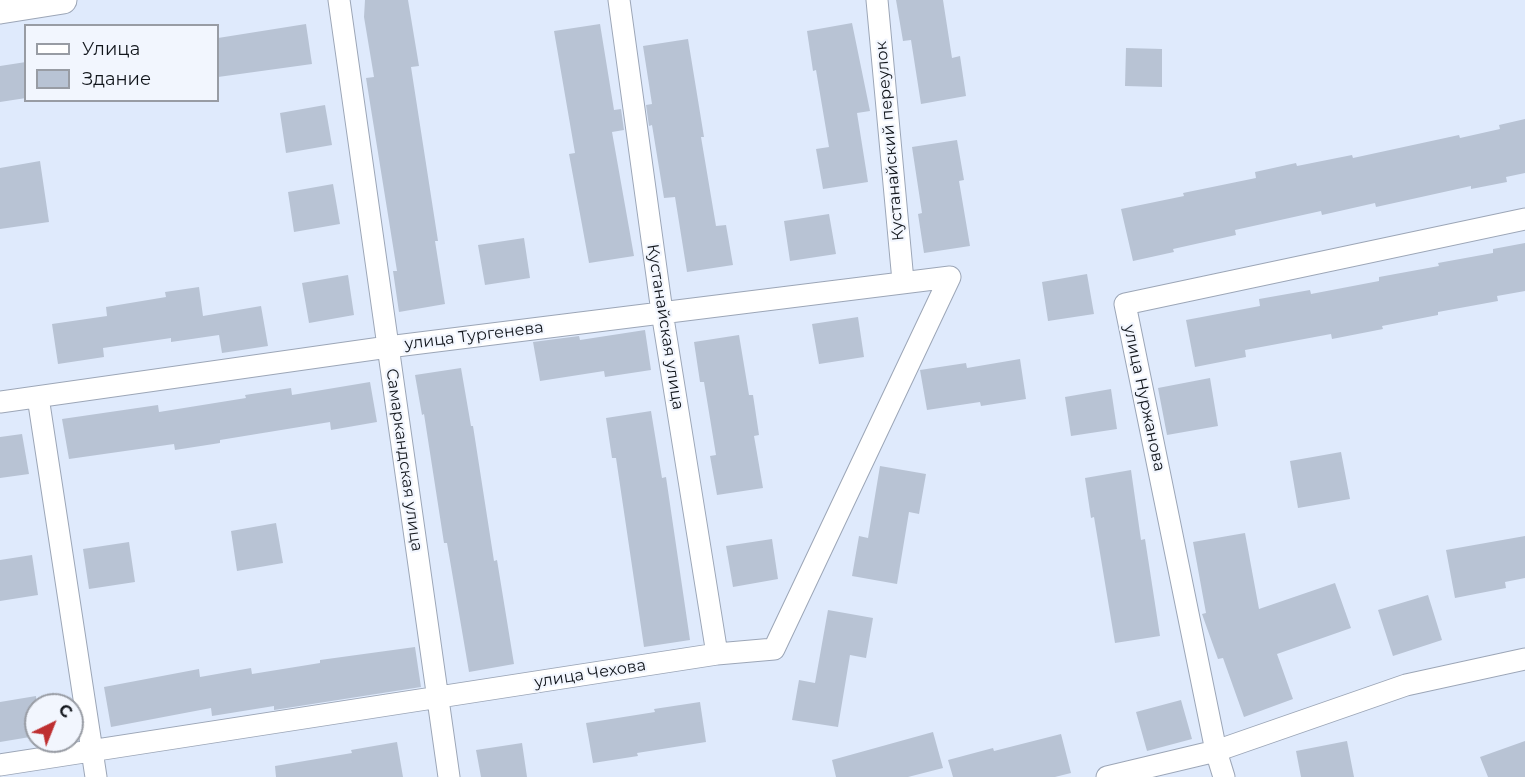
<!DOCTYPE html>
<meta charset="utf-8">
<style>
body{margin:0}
#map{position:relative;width:1525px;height:777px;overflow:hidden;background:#dfeafc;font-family:Montserrat,sans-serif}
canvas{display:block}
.legend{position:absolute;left:24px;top:24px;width:195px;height:78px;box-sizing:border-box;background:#f2f6fe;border:2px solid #989ca4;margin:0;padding:8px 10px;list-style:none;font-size:18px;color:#12161c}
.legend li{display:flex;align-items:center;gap:12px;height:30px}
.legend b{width:30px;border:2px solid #989ca4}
.north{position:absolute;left:24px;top:693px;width:60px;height:60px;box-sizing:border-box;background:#f2f6fe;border:2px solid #989ca4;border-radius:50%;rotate:43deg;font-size:16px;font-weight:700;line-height:24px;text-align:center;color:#12161c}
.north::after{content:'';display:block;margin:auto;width:21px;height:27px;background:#be2f31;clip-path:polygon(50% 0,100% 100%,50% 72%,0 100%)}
</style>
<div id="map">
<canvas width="1525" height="777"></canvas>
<ul class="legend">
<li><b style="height:8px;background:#fff"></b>Улица</li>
<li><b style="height:16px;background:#b8c3d4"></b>Здание</li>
</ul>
<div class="north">С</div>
</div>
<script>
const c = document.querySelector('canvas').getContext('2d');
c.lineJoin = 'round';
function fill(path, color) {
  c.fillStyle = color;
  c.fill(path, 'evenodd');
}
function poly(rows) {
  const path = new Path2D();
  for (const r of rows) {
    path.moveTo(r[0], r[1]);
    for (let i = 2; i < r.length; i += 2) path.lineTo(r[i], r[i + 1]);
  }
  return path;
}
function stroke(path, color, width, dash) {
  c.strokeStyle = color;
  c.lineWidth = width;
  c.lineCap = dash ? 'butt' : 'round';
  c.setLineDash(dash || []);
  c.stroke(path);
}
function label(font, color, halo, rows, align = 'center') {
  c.font = font + ' Montserrat,sans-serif';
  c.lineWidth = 4.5;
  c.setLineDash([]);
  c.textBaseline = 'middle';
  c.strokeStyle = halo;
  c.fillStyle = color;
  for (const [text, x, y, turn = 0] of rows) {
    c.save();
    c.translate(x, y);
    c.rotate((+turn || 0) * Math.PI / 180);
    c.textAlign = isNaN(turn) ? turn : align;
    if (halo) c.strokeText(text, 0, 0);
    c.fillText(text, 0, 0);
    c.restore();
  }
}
fill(poly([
 [365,0,408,0,419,66,411,67,438,241,435,241,445,304,399,312,393,271,397,271,366,78,374,77,364,17],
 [896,0,943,0,952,58,960,56,966,96,921,104,911,40,903,41],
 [852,23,870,111,857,113,868,182,823,189,816,149,829,147,816,70,813,71,807,31],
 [306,24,312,64,218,77,218,38],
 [600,24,614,110,621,109,624,130,612,132,634,256,589,263,569,154,575,153,554,31],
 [688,39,704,137,701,137,716,226,726,225,733,265,687,272,675,197,664,198,652,125,649,126,646,105,652,104,643,46],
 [1126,48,1162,49,1162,87,1125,86],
 [26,62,26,98,0,102,0,66],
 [325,105,332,145,286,153,280,113],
 [1525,119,1525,173,1506,177,1507,182,1471,189,1471,186,1376,207,1375,203,1322,215,1321,211,1235,230,1236,235,1173,249,1174,252,1133,261,1121,209,1184,196,1183,193,1256,178,1255,172,1296,163,1297,166,1352,155,1353,158,1459,135,1460,138,1500,129,1499,125],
 [957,140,964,180,959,181,970,246,924,253,918,214,922,213,912,147],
 [40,161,49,222,0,229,0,168],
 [333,184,340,224,294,232,288,192],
 [829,214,836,254,790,261,784,221],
 [524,238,530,278,485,285,478,245],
 [1525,243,1525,291,1497,296,1498,301,1438,312,1438,315,1382,326,1383,329,1332,339,1331,334,1245,350,1246,357,1195,367,1186,320,1260,306,1259,299,1310,290,1311,294,1379,281,1379,277,1439,266,1438,263,1493,253,1493,249],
 [1087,274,1094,314,1048,321,1042,282],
 [348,275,354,315,309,323,302,283],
 [199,287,203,316,261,306,268,346,222,353,219,335,171,342,171,338,103,348,104,357,58,364,52,324,107,316,106,307,166,297,165,292],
 [858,317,864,357,819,364,812,324],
 [645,330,651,370,605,377,604,371,540,381,533,342,579,336,580,340],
 [739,335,749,395,753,395,759,435,754,436,763,488,717,495,710,456,716,455,704,382,700,382,694,342],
 [1020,359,1026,399,981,406,980,402,927,410,920,370,966,363,967,368],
 [461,368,471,426,473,426,494,561,497,560,514,664,469,672,447,543,444,543,424,414,422,415,415,375],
 [1210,378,1218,426,1167,435,1158,388],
 [370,382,377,422,331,430,330,422,220,440,220,443,175,450,174,444,69,459,62,419,158,405,159,412,246,398,245,395,291,388,292,395],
 [1111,389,1117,429,1071,436,1065,397],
 [651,411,662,478,666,477,690,640,644,647,616,458,612,458,606,418],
 [22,434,29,474,0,478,0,437],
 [1341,452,1350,499,1298,508,1290,461],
 [880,466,926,474,919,514,909,512,897,584,852,576,859,536,868,538],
 [1131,470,1141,540,1145,539,1160,636,1115,643,1094,517,1091,518,1085,478],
 [276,523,283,563,237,571,231,531],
 [1245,533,1259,609,1335,583,1351,628,1277,654,1293,699,1244,717,1223,658,1218,659,1202,614,1206,613,1193,542],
 [1525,536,1525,578,1505,582,1506,588,1455,598,1446,550],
 [772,539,778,579,733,587,726,546],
 [129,542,135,582,89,589,83,549],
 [32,555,38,595,0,601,0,560],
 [1428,595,1442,640,1393,656,1378,610],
 [828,610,873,618,866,658,850,655,838,727,792,720,799,680,815,683],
 [415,647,421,687,274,710,274,706,212,716,211,708,111,727,104,687,199,669,200,677,251,668,252,674,320,663,320,660],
 [36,696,36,736,0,742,0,702],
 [1181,700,1192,739,1147,751,1136,712],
 [700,702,706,742,637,753,638,756,593,763,586,723,655,712,654,709],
 [933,732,943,768,908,777,836,777,832,760],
 [1061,734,1071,773,1055,777,953,777,948,760,993,748,994,751],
 [1347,741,1354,777,1301,777,1296,751],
 [1525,741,1525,777,1488,777,1480,757],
 [397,742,403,777,276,777,275,766,352,753,351,750],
 [522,743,527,777,481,777,476,750]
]), '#b8c3d4');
const minor = poly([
 [339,0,449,777],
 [619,0,662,312,717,654],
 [877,0,903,281],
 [38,397,96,777],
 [0,402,388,347,950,277],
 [0,765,717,654,774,649,950,277],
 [1107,777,1216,751,1406,685,1525,659],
 [1224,777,1216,751,1125,304,1525,219]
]);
const tertiary = poly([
 [0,10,63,0]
]);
stroke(minor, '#9ca6b7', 23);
stroke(tertiary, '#9ca6b7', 29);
stroke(minor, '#fff', 21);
stroke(tertiary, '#fff', 27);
label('16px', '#12161c', '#f2f6fe', [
 ["Кустанайский переулок",890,141,-95],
 ["Кустанайская улица",665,327,81],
 ["улица Тургенева",474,336,-7],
 ["улица Нуржанова",1144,398,78],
 ["Самаркандская улица",404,460,82],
 ["улица Чехова",590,674,-9]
]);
</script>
